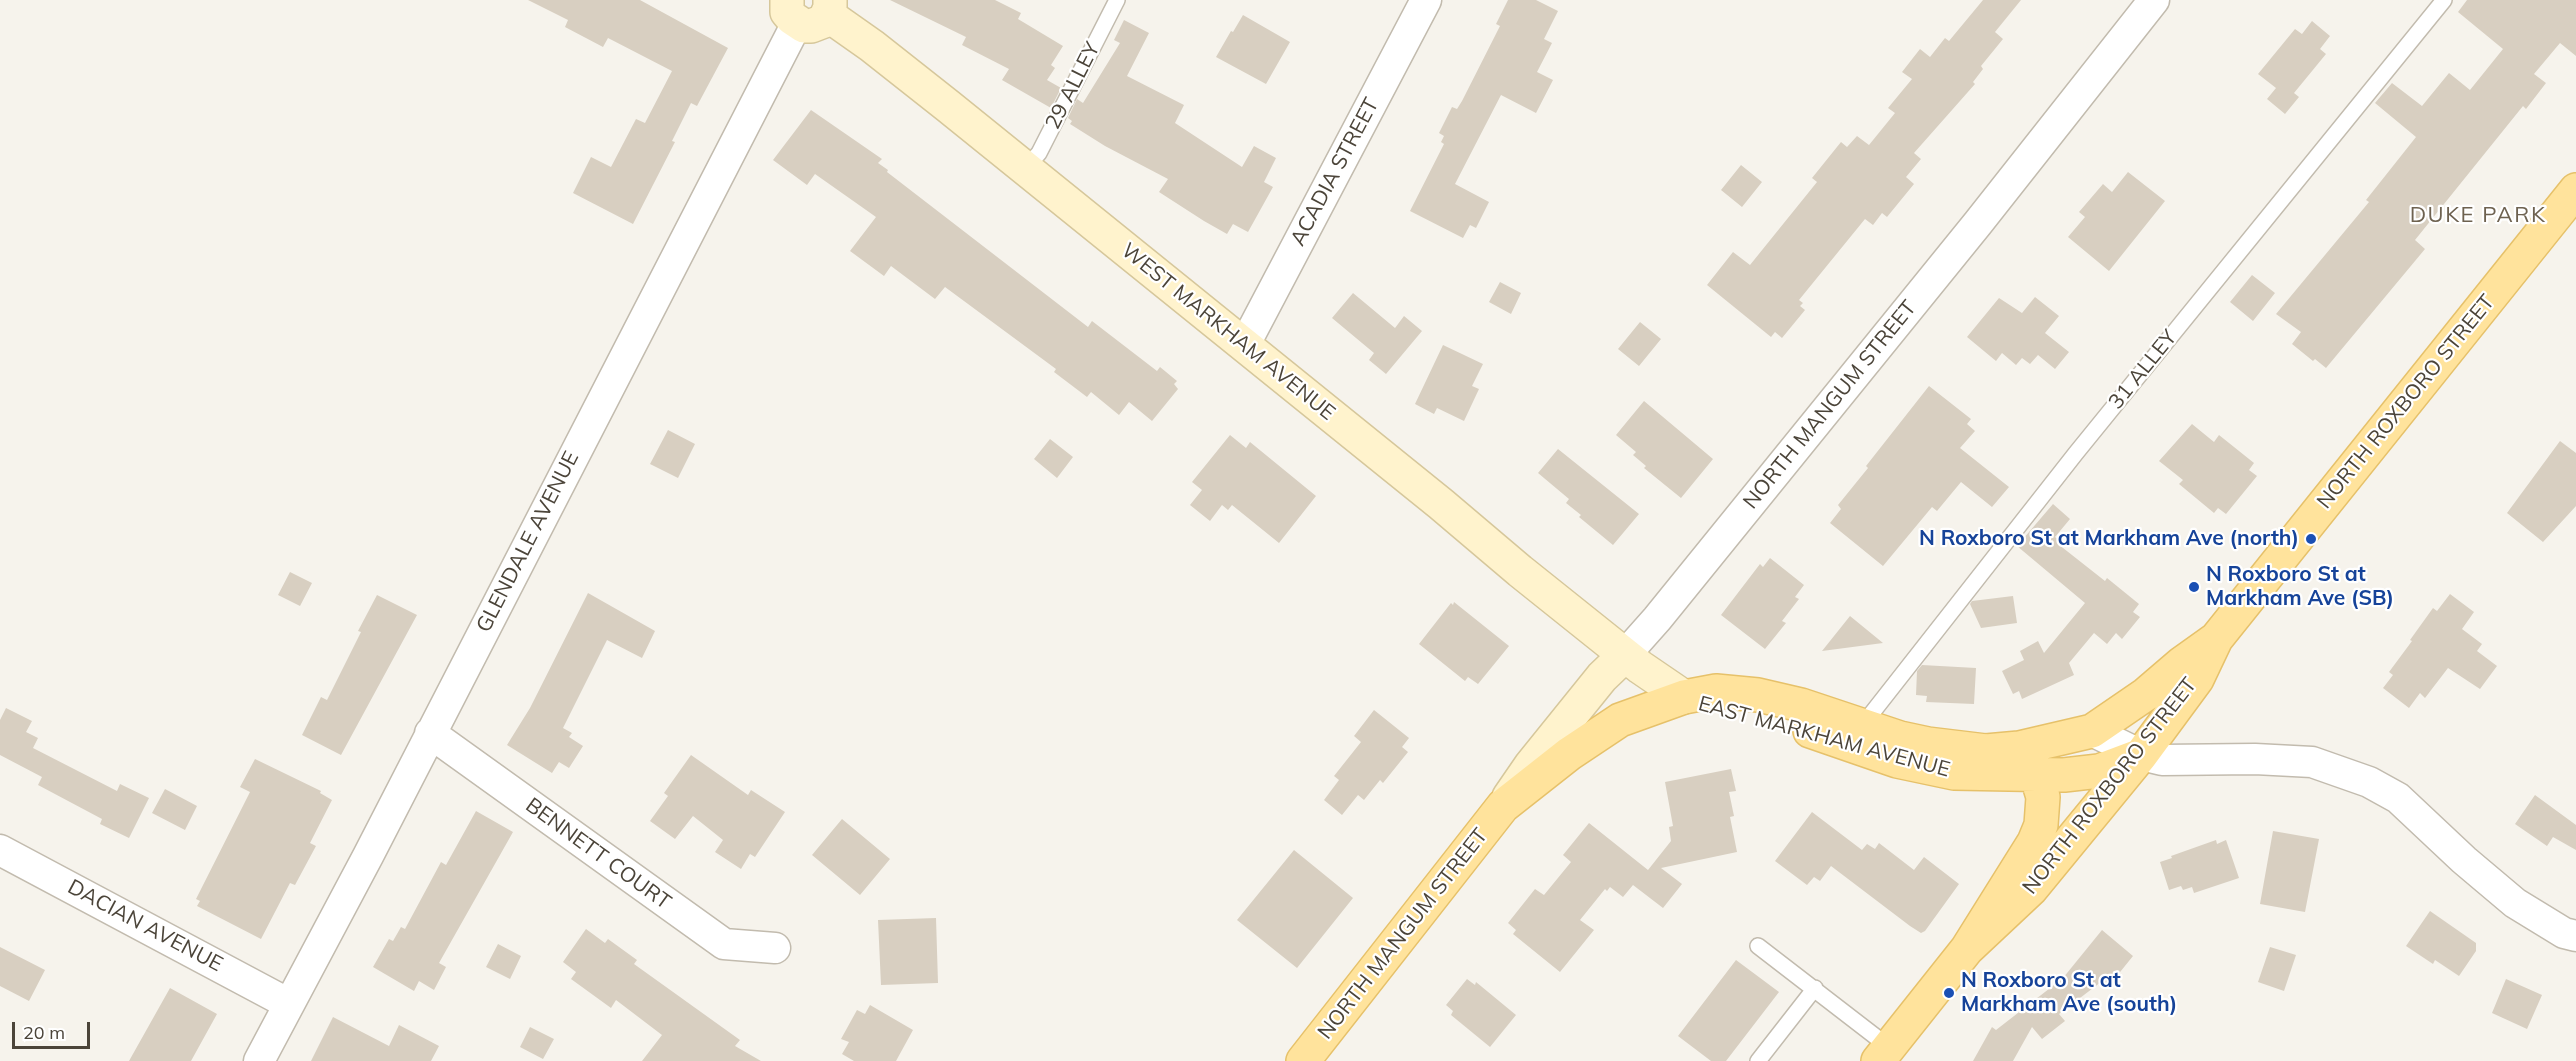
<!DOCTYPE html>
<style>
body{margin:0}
#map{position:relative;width:2576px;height:1061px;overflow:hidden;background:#f6f3ec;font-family:Mulish,sans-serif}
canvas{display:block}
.scale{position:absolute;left:12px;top:1022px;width:78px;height:27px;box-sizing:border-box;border:3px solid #4b4439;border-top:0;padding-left:8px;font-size:18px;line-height:21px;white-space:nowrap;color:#4b4439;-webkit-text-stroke:4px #fff;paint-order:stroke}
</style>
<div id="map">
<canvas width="2576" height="1061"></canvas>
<div class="scale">20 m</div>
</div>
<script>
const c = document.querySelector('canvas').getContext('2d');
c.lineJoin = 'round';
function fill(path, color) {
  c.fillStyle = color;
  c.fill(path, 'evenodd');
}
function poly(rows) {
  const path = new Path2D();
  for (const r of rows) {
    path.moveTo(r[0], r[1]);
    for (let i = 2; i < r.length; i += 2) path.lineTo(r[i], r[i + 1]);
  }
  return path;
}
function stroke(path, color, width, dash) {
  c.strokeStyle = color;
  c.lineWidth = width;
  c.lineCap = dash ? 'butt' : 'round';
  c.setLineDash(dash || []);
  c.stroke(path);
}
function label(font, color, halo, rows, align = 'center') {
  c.font = font + ' Mulish,sans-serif';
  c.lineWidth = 4.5;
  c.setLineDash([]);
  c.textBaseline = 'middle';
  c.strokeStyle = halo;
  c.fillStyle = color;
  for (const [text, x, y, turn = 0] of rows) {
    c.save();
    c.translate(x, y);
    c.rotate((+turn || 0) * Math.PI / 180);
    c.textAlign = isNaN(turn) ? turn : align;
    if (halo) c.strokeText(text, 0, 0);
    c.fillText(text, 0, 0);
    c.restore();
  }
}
fill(poly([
 [528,0,640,0,728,48,697,106,691,103,672,141,675,142,633,224,573,193,591,157,611,167,636,119,645,123,672,71,608,38,603,47,565,27,568,20],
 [890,0,995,0,1021,13,1018,19,1063,46,1051,65,1055,68,1047,80,1061,88,1051,108,1002,80,1009,69,962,45,966,37],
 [1508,0,1536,0,1558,11,1544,39,1552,43,1537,72,1553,80,1536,113,1501,95,1455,184,1489,202,1476,228,1470,225,1463,238,1410,211,1444,144,1441,142,1444,136,1439,133,1452,107,1457,109,1462,101,1500,26,1496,24],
 [1983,0,2021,0,1995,32,2003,39,1981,66,1983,69,1973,82,1975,84,1914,153,1921,159,1906,177,1914,184,1887,217,1882,213,1873,225,1865,219,1799,300,1803,303,1800,306,1805,310,1782,338,1775,332,1771,337,1707,285,1733,252,1750,265,1817,182,1812,178,1841,142,1847,147,1857,136,1869,145,1895,113,1888,108,1912,79,1902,72,1920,49,1930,57,1945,38,1949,41],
 [2467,0,2576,0,2576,56,2560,43,2534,74,2546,83,2526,109,2523,106,2415,240,2425,249,2326,368,2315,359,2313,361,2292,344,2301,332,2276,314,2369,202,2366,200,2416,137,2375,103,2392,83,2422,106,2449,73,2470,90,2503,49,2458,12],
 [1243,15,1290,42,1266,84,1216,57,1231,31,1233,32],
 [1124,20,1149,33,1127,76,1184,105,1175,123,1242,167,1254,146,1276,158,1264,182,1273,187,1248,232,1233,224,1227,234,1204,221,1159,192,1168,179,1105,146,1070,124,1072,121,1068,118,1077,99,1083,103,1120,43,1114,40],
 [2312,21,2330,36,2320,49,2326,54,2294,93,2299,97,2285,114,2267,99,2276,88,2258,74,2295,29,2302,34],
 [811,110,882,159,878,163,888,170,887,172,1088,327,1092,321,1157,371,1160,367,1177,381,1174,384,1178,389,1152,421,1129,402,1119,415,1091,392,1087,397,1054,372,1056,369,945,287,935,299,891,266,884,276,850,251,876,217,815,174,807,185,773,160],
 [1741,165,1762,182,1742,207,1721,190],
 [2128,172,2165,201,2109,271,2068,237,2085,217,2079,212,2103,184,2112,192],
 [2252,275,2275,293,2253,321,2230,302],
 [1500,282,1521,293,1511,314,1489,302],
 [1353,293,1395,328,1404,316,1422,331,1386,374,1369,360,1374,353,1332,318],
 [2035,297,2059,316,2045,333,2069,352,2055,369,2038,355,2030,364,2022,358,2016,365,2002,353,1996,361,1967,337,1999,298,2022,313],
 [1640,322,1661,339,1639,366,1618,349],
 [1443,345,1483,364,1472,386,1479,389,1464,421,1437,408,1434,414,1415,404],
 [1929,386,1971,419,1967,424,1975,431,1960,448,2009,487,1992,507,1961,482,1937,511,1932,507,1883,566,1830,523,1841,509,1838,505,1868,468,1866,466],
 [1644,401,1713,459,1681,498,1644,468,1646,466,1633,455,1636,452,1616,435],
 [2192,424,2214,442,2219,435,2254,463,2249,470,2257,476,2226,514,2218,508,2214,513,2179,484,2183,480,2159,461],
 [668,430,695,444,678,478,650,464],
 [1230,435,1246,448,1250,442,1316,496,1279,543,1232,505,1228,510,1222,505,1210,521,1190,505,1202,490,1192,482],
 [1050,439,1073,457,1057,478,1034,459],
 [2560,441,2576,453,2576,506,2543,542,2507,513],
 [1558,449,1639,514,1613,545,1579,517,1581,515,1566,503,1569,499,1538,473],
 [2053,504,2070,519,2055,537,2060,541,2058,544,2105,581,2107,578,2139,604,2133,612,2140,617,2122,639,2116,633,2107,644,2094,633,2069,663,2074,675,2022,699,2019,691,2013,694,2002,671,2024,660,2020,651,2038,641,2044,653,2085,603,2017,546],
 [1770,558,1804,585,1795,597,1799,599,1782,621,1786,623,1765,649,1721,615,1760,564,1763,567],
 [290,572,312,583,300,606,278,595],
 [588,593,655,631,642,658,607,640,563,728,572,733,569,737,583,746,569,768,559,762,552,773,507,745,530,708],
 [2450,594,2474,612,2462,629,2482,644,2477,651,2497,666,2480,689,2448,668,2425,698,2420,693,2409,708,2383,688,2393,675,2389,672,2412,641,2410,640,2433,608,2437,611],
 [377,595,417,615,341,755,302,735,321,697,327,700,361,632,358,631],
 [2013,596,2017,623,1981,628,1970,604,1972,601],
 [1454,602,1509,646,1478,684,1468,677,1465,681,1419,644,1451,603,1453,605],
 [1850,616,1883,643,1822,651],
 [1922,665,1976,668,1974,704,1926,702,1927,696,1916,695,1917,671],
 [6,708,32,721,26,732,38,738,33,748,117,791,120,784,149,798,129,838,100,824,102,819,38,785,42,777,0,755,0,720],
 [1374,710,1409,738,1402,747,1408,752,1383,783,1380,780,1364,800,1358,795,1342,815,1324,800,1339,780,1334,776,1361,742,1354,736],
 [691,755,748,795,751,790,785,812,755,857,750,854,741,869,715,852,723,840,693,816,675,839,650,821,668,796,664,793],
 [255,759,321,791,320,793,332,800,310,843,316,846,295,885,290,883,261,939,197,906,200,901,196,899,250,792,240,787],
 [1731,769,1736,791,1729,792,1734,816,1730,817,1737,852,1661,868,1682,884,1663,908,1633,885,1623,897,1610,887,1607,891,1605,889,1580,920,1594,930,1560,972,1513,934,1516,930,1508,923,1535,889,1544,895,1571,862,1563,855,1589,823,1648,870,1671,841,1669,827,1673,826,1665,782],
 [165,789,197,806,185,830,152,813],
 [2535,795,2576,825,2576,850,2553,837,2547,846,2515,824],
 [476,811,513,832,439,963,446,967,434,990,419,981,414,991,373,967,389,939,393,941,401,927,405,929,441,862,446,865],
 [1812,812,1862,850,1867,844,1875,849,1879,843,1914,870,1924,857,1959,884,1925,931,1921,933,1910,926,1831,866,1820,881,1814,877,1807,885,1775,861],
 [842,819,890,859,860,895,812,855],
 [2273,831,2319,839,2305,912,2260,904],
 [2216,840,2217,844,2226,840,2239,878,2194,893,2192,887,2183,890,2181,886,2169,890,2160,862,2172,858,2171,856],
 [1294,850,1353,898,1297,968,1237,920],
 [2430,911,2476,943,2476,951,2459,976,2435,960,2433,964,2406,946],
 [936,918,938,983,881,985,878,920],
 [586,929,605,943,608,939,637,960,634,964,740,1040,735,1046,761,1061,642,1061,662,1035,616,1000,611,1008,571,979,576,972,563,962],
 [2102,930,2133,956,2108,987,2101,982,2059,1014,2065,1021,2042,1039,2032,1027,2013,1061,1973,1061,1992,1027,1996,1030,2063,978],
 [498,944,521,956,510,979,486,967],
 [0,947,45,970,29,1001,0,986],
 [2270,947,2296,955,2284,991,2258,982],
 [1736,960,1779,992,1726,1061,1711,1061,1678,1036],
 [1467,979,1475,985,1476,982,1516,1015,1490,1047,1451,1015,1453,1011,1446,1005],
 [2506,979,2542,995,2527,1029,2492,1013],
 [170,988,217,1014,191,1061,129,1061],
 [870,1005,913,1030,896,1061,854,1061,842,1054,849,1042,841,1039,857,1010,865,1014],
 [333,1017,389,1046,399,1025,439,1046,431,1061,311,1061],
 [530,1027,554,1039,543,1059,520,1047]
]), '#d8cfc1');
const lane = poly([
 [1025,169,1039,153,1117,0],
 [1861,727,2076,453,2444,0],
 [1758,946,1889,1047],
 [1758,1061,1815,988]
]);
const street = poly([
 [1245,344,1426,0],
 [1625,655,1657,619,1978,223,2154,0],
 [2092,731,2141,755,2162,760,2255,759,2312,762,2369,782,2398,798,2464,860,2515,903,2564,933,2576,936],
 [430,733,724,944,775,948],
 [0,850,289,1004],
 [259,1061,368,856,797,23]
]);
const secondary = poly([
 [787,0,787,12,792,18,804,26,811,26,824,21,830,8,830,0],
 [828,15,872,46,948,106,1441,504,1520,571,1640,667,1684,697],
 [1509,797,1531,765,1602,677,1625,655]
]);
const primary = poly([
 [1810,731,1897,761,1954,773,2064,775,2099,771,2139,756],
 [1967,949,2031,889,2141,755,2197,679,2216,639,2576,190],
 [1303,1061,1503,806,1569,754,1620,720,1684,697,1716,691,1758,695,1801,705,1900,738,1928,744,1986,751,2019,748,2092,731,2146,694,2181,664,2216,639],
 [1878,1061,1967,949,2034,842,2041,825,2043,797,2037,777,2026,759]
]);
stroke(lane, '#c2bbae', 18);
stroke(street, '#c2bbae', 33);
stroke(secondary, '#d6c79b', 36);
stroke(primary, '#e6c16a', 36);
stroke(lane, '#fff', 15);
stroke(street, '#fff', 30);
stroke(secondary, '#fff3cd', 33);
stroke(primary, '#ffe39c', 33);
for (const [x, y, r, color] of [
 [2311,539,6,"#1a4fb4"],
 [2194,587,6,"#1a4fb4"],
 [1949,993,6,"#1a4fb4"]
]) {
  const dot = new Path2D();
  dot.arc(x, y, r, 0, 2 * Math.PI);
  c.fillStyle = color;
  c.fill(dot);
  stroke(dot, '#fff', 2);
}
label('21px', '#4b4439', '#fff', [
 ["29 ALLEY",1073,86,-63],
 ["ACADIA STREET",1335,172,-62],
 ["WEST MARKHAM AVENUE",1228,332,39],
 ["31 ALLEY",2143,370,-51],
 ["NORTH ROXBORO STREET",2406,402,-51],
 ["NORTH MANGUM STREET",1830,405,-51],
 ["GLENDALE AVENUE",528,542,-63],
 ["EAST MARKHAM AVENUE",1824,737,15],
 ["NORTH ROXBORO STREET",2110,786,-52],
 ["BENNETT COURT",598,854,36],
 ["DACIAN AVENUE",145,926,28],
 ["NORTH MANGUM STREET",1403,934,-52]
]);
label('bold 21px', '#164399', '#fff', [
 ["N Roxboro St at Markham Ave (north)",2299,539,"right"],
 ["N Roxboro St at",2206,575],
 ["Markham Ave (SB)",2206,599],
 ["N Roxboro St at",1961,981],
 ["Markham Ave (south)",1961,1005]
], 'left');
c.letterSpacing = '1.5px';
label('22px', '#6e6250', '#fff', [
 ["DUKE PARK",2478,215]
]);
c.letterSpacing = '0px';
</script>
